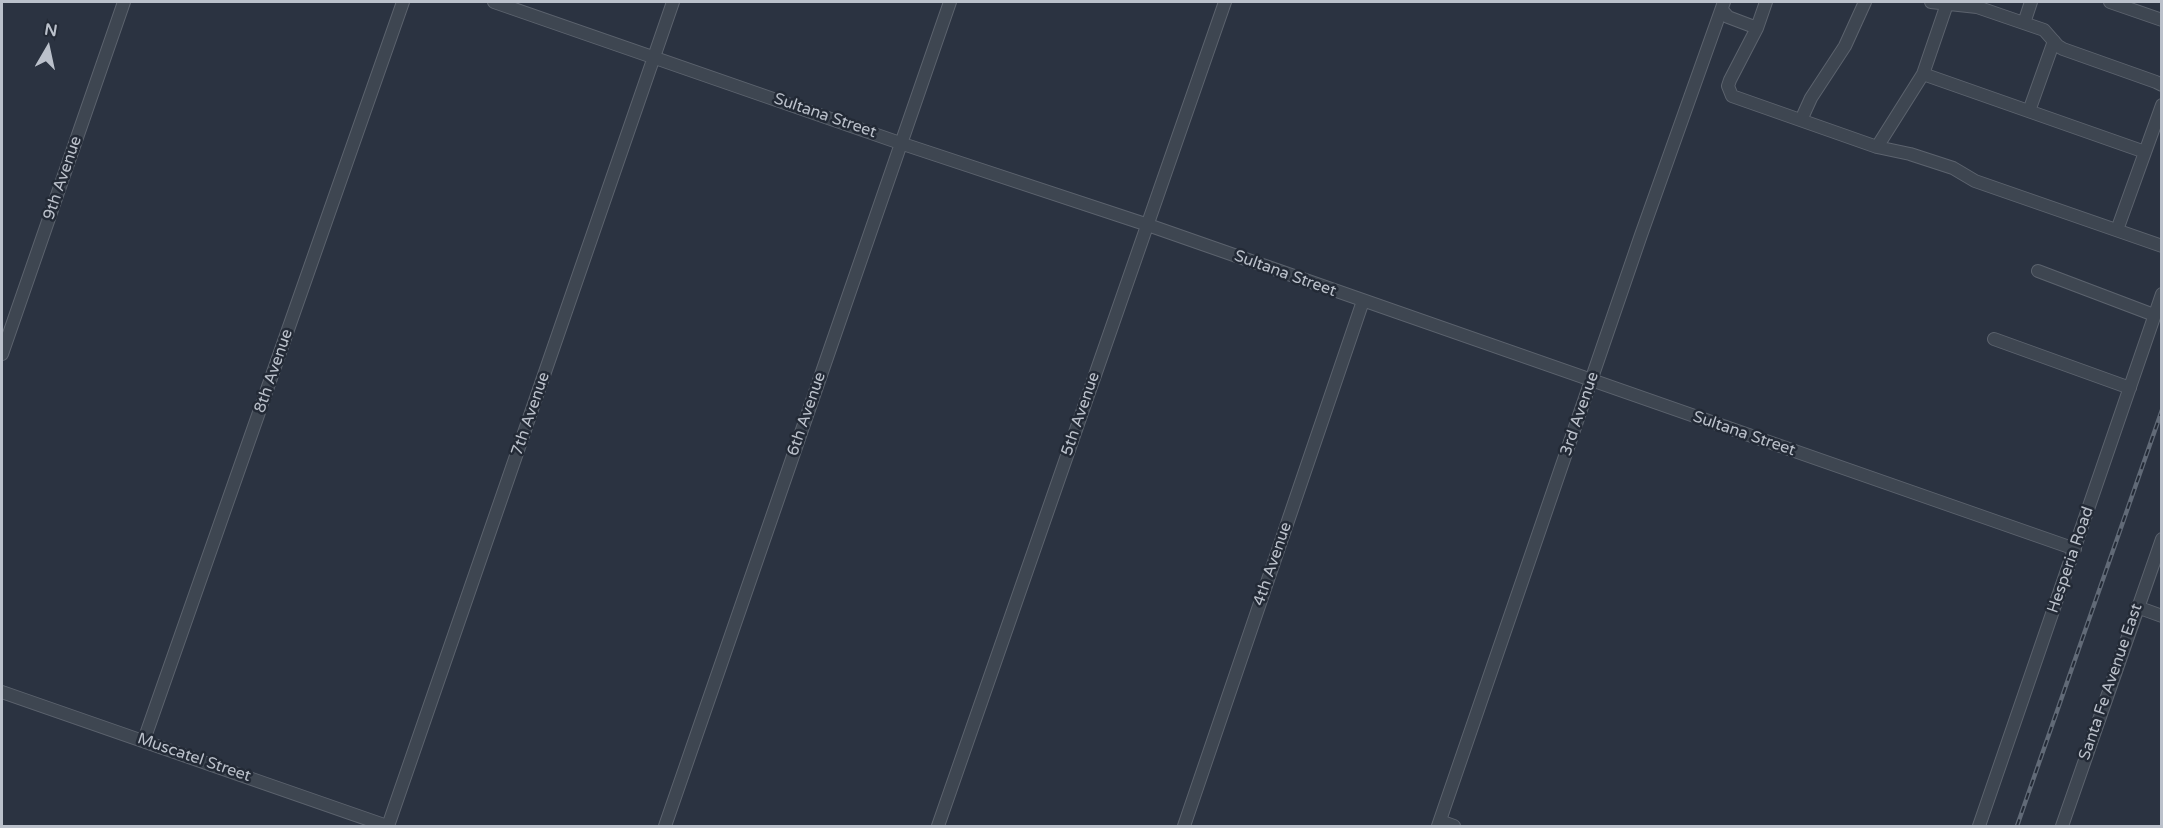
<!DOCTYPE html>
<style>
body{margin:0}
#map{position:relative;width:2163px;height:828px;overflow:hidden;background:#2b3341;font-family:"Varela Round",sans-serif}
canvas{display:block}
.frame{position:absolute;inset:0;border:3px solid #bbc1cb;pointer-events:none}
.north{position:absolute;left:18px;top:18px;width:60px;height:60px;-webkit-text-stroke:4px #232a36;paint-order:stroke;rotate:9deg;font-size:16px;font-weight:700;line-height:24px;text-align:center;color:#bbc1cb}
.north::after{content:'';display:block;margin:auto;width:21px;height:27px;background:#bbc1cb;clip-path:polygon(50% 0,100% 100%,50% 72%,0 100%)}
</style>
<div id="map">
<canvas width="2163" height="828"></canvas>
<div class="frame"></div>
<div class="north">N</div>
</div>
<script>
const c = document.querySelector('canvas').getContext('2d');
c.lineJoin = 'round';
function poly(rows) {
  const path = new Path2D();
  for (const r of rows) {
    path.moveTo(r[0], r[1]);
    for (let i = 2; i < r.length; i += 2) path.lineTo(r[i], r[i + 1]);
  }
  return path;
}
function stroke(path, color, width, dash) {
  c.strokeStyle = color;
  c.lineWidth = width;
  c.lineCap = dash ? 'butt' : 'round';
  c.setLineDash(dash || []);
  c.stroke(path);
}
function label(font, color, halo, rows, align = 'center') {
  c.font = font + ' "Varela Round",sans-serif';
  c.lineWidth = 5;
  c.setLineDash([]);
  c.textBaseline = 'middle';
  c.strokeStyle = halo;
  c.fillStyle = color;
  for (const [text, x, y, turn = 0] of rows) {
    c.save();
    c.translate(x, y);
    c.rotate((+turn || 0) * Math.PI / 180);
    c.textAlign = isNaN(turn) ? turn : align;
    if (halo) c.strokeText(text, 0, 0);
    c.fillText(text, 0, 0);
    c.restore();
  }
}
const minor = poly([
 [494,2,900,143,1148,225,2075,549],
 [1766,2,1757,28,1730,80,1728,86,1732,96,1877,147,1910,154,1953,168,1975,181,2162,246],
 [1931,2,1977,7,2044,30,2058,46,2063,49,2156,82,2162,85],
 [2110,2,2162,20],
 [1722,10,1728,17,1757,28],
 [2024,23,2031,2],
 [1923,74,2145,152],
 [2029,111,2054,41],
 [1801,120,1811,98,1845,46,1865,2],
 [1877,147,1923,74,1947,4],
 [2117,230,2162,105],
 [2038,271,2154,315],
 [1994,339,2130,388],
 [2,354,124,2],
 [2137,607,2162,616],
 [2,692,387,826],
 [144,740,403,2],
 [1440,821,1454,826],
 [388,826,673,2],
 [665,826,950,2],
 [938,826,1225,2],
 [1184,826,1363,301],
 [1438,826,1641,235,1724,2],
 [1979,826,2162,294],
 [2062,826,2162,539]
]);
stroke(minor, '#5c636e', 14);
stroke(minor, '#3e4651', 12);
const rail = poly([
 [2017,826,2162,410]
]);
stroke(rail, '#616a77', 4.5);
stroke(rail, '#232a36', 2, [7]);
label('16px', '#bbc1cb', '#232a36', [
 ["Sultana Street",825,116,19],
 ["9th Avenue",63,178,-71],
 ["Sultana Street",1285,274,20],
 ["8th Avenue",274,371,-71],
 ["7th Avenue",531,414,-71],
 ["6th Avenue",807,414,-71],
 ["5th Avenue",1081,414,-71],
 ["3rd Avenue",1580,414,-71],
 ["Sultana Street",1744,434,19],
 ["Hesperia Road",2071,560,-71],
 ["4th Avenue",1273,564,-71],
 ["Santa Fe Avenue East",2111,682,-71],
 ["Muscatel Street",194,758,19]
]);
</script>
